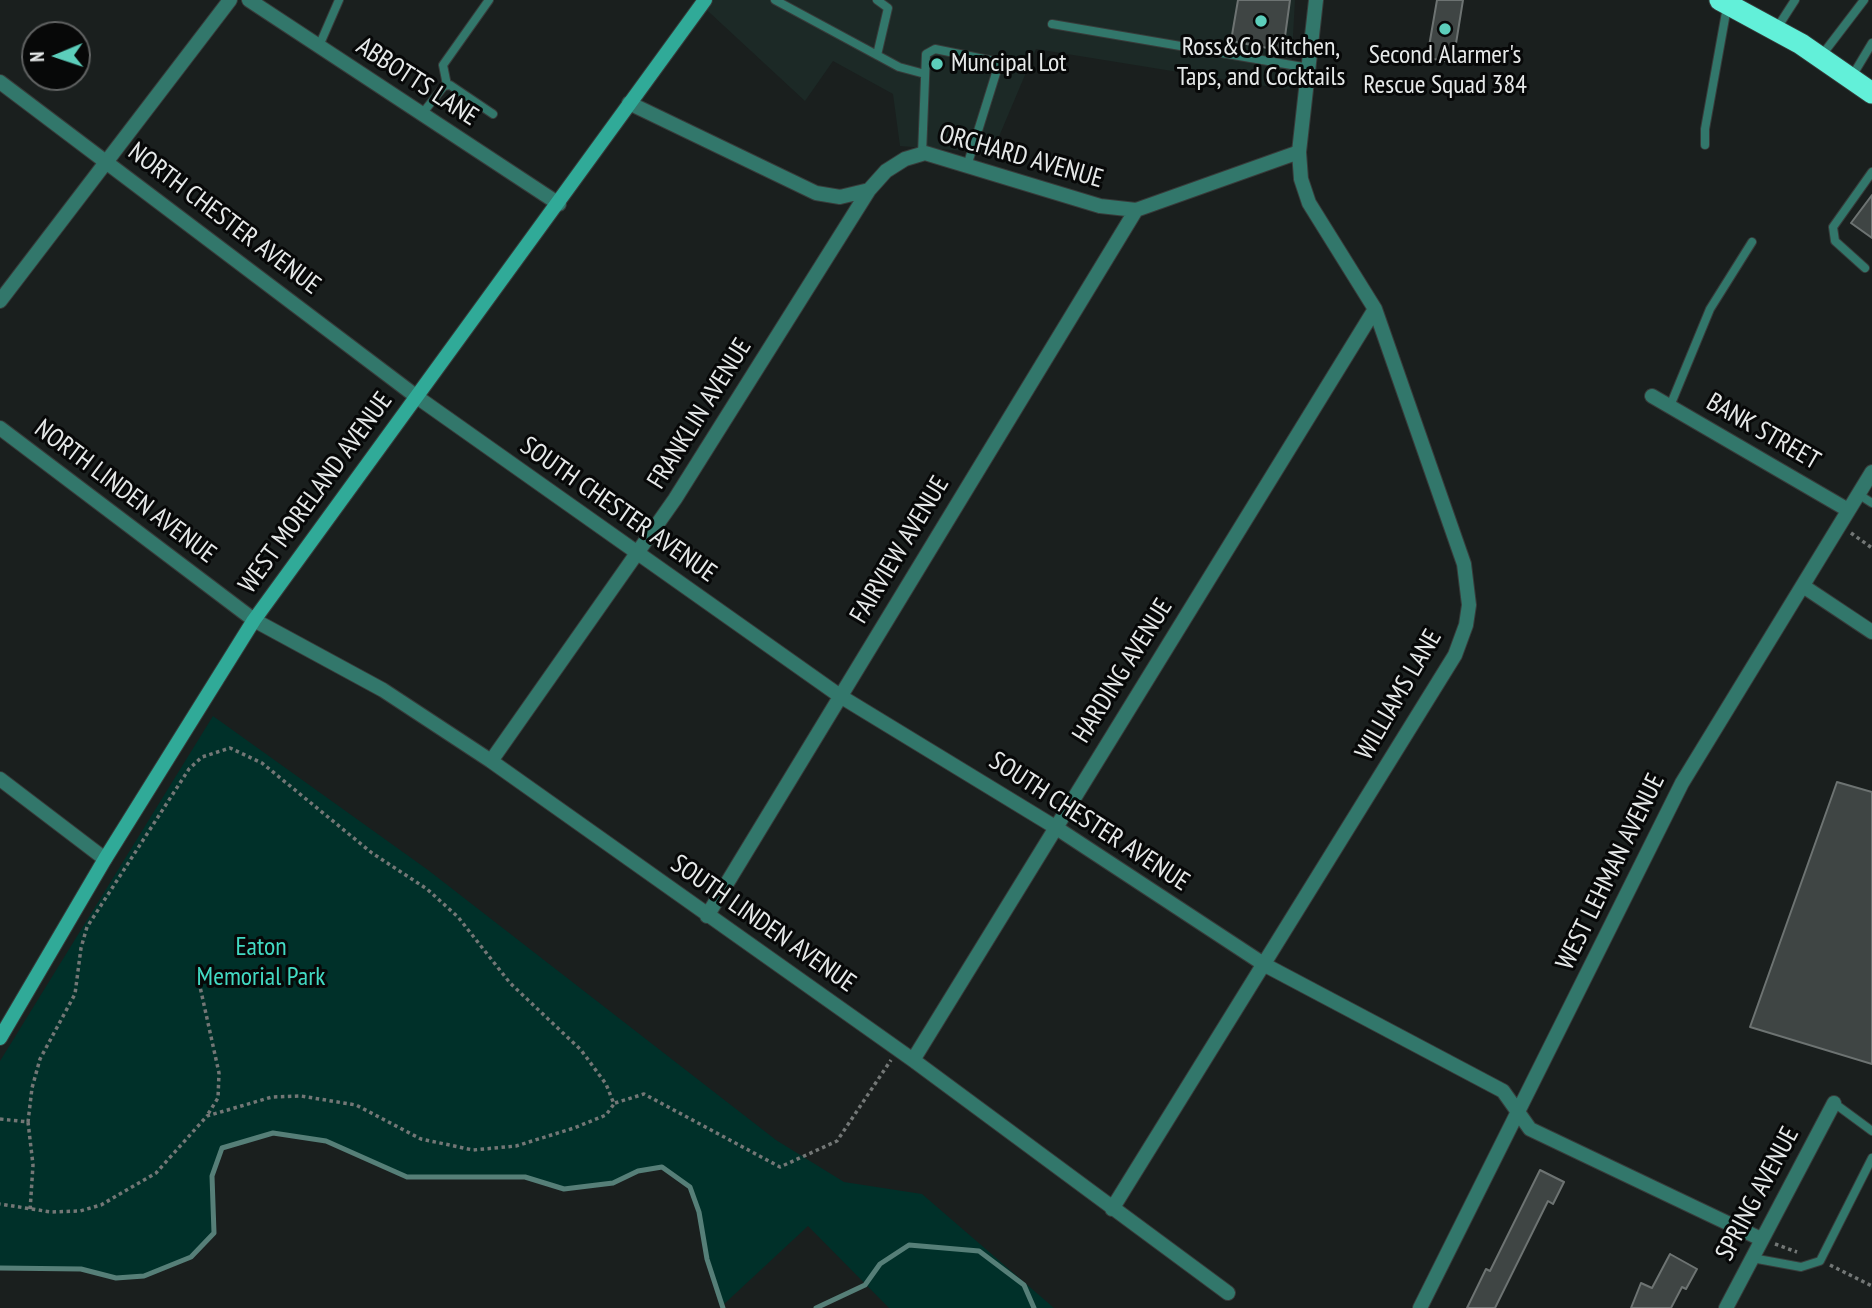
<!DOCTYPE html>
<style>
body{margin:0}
#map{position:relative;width:1872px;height:1308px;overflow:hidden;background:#1a1f1e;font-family:"PT Sans Narrow",sans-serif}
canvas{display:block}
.north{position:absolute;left:21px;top:21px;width:70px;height:70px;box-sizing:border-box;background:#070808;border:2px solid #606262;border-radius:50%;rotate:268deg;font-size:19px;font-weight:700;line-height:28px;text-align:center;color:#e6e9e9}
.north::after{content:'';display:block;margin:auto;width:24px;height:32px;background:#5ccebb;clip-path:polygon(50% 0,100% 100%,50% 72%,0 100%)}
</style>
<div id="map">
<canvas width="1872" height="1308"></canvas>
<div class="north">N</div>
</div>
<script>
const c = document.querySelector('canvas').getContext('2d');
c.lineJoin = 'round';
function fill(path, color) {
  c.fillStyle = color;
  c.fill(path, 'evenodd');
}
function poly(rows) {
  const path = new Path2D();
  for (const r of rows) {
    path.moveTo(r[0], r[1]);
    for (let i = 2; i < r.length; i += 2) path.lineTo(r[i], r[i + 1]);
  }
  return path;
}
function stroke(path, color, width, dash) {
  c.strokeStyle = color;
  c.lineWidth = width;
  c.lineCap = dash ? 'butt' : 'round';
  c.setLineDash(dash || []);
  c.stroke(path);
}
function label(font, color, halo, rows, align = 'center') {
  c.font = font + ' "PT Sans Narrow",sans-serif';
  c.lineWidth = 6;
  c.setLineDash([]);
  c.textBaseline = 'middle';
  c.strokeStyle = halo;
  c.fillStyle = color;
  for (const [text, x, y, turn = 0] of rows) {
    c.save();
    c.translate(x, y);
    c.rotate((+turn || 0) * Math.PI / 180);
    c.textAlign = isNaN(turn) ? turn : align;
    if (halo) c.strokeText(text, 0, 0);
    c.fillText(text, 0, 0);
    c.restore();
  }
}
fill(poly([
 [696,0,1295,0,1290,90,1036,49,992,153,900,146,893,94,833,61,805,101]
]), '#1c2926');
fill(poly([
 [213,716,428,870,776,1140,844,1182,922,1194,1054,1308,889,1308,808,1226,722,1306,690,1187,662,1167,638,1171,613,1183,564,1189,525,1177,407,1177,326,1142,273,1133,222,1148,212,1176,214,1233,191,1257,144,1276,116,1278,81,1269,0,1268,0,1061]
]), '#003029');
stroke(poly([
 [0,1268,81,1269,116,1278,144,1276,191,1257,214,1233,212,1176,222,1148,273,1133,326,1141,407,1177,525,1177,564,1189,613,1183,638,1171,662,1167,690,1187,699,1212,707,1259,723,1308],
 [816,1308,865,1285,880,1264,909,1245,979,1251,1024,1285,1034,1308]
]), '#567f78', 5);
const building = poly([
 [1238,0,1290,0,1283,51,1231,41,1238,0],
 [1437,0,1463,0,1453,62,1427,58,1437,0],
 [1872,195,1872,238,1851,223,1872,195],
 [1837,782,1872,792,1872,1064,1750,1027,1837,782],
 [1540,1170,1564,1182,1553,1204,1548,1201,1495,1308,1467,1308,1486,1269,1490,1271,1540,1170],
 [1670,1254,1697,1269,1686,1289,1682,1287,1671,1308,1631,1308,1641,1283,1652,1288,1670,1254]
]);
fill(building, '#3f4544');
stroke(building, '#6d7372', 2);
const lane = poly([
 [775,0,899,67,925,74],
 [877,0,888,8,877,55],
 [1052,24,1309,68],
 [1777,28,1795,0],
 [319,46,339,0],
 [1822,55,1864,0],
 [1851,78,1872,43],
 [447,85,443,65,489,0],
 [422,114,444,86,450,85,493,114],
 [1705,145,1705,129,1727,7],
 [922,154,926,54,935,49,994,61,997,70,967,166],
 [1865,268,1835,241,1833,227,1872,172],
 [1670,406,1710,309,1752,242],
 [1858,494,1872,503],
 [1834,1103,1872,1131],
 [1752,1258,1801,1267,1820,1261,1872,1158]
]);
const street = poly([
 [249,0,559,204],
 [0,82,417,397,840,696,1055,827,1265,965,1503,1091,1530,1129,1761,1239],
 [629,103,816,193,840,197,869,190,886,171,905,159,925,153,1100,206,1136,210,1299,152],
 [0,301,230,0],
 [1652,396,1848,510],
 [0,428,254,620,383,690,491,761,913,1060,1228,1293],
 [1803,586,1872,632],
 [491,761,675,499,869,190],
 [0,779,105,859],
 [707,916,1136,210],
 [913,1060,1375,309],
 [1112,1209,1455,655,1466,625,1469,605,1464,564,1375,309,1309,203,1301,179,1299,152,1316,0],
 [1420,1308,1682,783,1872,472],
 [1726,1308,1834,1103]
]);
const secondary = poly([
 [0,1038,105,859,254,620,705,0]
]);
const highway = poly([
 [1720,0,1801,44,1872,93]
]);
stroke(lane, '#373b3a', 10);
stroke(street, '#373b3a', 16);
stroke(secondary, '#373b3a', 16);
stroke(highway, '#373b3a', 23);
stroke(poly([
 [1851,533,1872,548],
 [199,982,219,1073,218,1098,208,1114],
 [615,1103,644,1094,780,1167,837,1141,891,1060],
 [0,1119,28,1122,32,1088,40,1059,75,994,81,948,87,927,189,769,202,757,230,748,262,763,372,853,427,889,458,917,510,983,581,1050,606,1084,614,1104,606,1115,574,1128,516,1146,473,1150,421,1139,356,1105,301,1096,272,1097,207,1116,156,1173,101,1205,80,1211,51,1212,0,1204],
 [28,1122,33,1165,30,1211],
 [1775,1244,1797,1252],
 [1830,1265,1872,1286]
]), '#737776', 3.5, [3.5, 3.5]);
stroke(lane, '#32776b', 8);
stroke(street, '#32776b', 14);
stroke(secondary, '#30aa98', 14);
stroke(highway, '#62f0d9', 21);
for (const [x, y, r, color] of [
 [1261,21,7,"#5ccebb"],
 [1445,29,7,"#5ccebb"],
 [937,64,7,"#5ccebb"]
]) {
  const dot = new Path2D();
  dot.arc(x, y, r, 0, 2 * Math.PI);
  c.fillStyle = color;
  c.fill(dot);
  stroke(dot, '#070808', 2.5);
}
label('26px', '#e6e9e9', '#070808', [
 ["Ross&Co Kitchen,",1261,48],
 ["Taps, and Cocktails",1261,78],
 ["Second Alarmer's",1445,56],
 ["Rescue Squad 384",1445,86],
 ["Muncipal Lot",951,64,"left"]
]);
label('26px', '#e6e9e9', '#070808', [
 ["ABBOTTS LANE",417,82,33],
 ["ORCHARD AVENUE",1021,157,16],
 ["NORTH CHESTER AVENUE",224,219,37],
 ["FRANKLIN AVENUE",700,414,-58],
 ["BANK STREET",1763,432,30],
 ["NORTH LINDEN AVENUE",125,492,37],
 ["WEST MORELAND AVENUE",316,493,-54],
 ["SOUTH CHESTER AVENUE",618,510,35],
 ["FAIRVIEW AVENUE",900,550,-59],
 ["HARDING AVENUE",1123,671,-58],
 ["WILLIAMS LANE",1399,695,-60],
 ["SOUTH CHESTER AVENUE",1089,822,33],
 ["WEST LEHMAN AVENUE",1611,872,-64],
 ["SOUTH LINDEN AVENUE",763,924,35],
 ["SPRING AVENUE",1758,1194,-62]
]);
label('26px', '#42dac3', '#070808', [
 ["Eaton",261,948],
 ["Memorial Park",261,978]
]);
</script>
